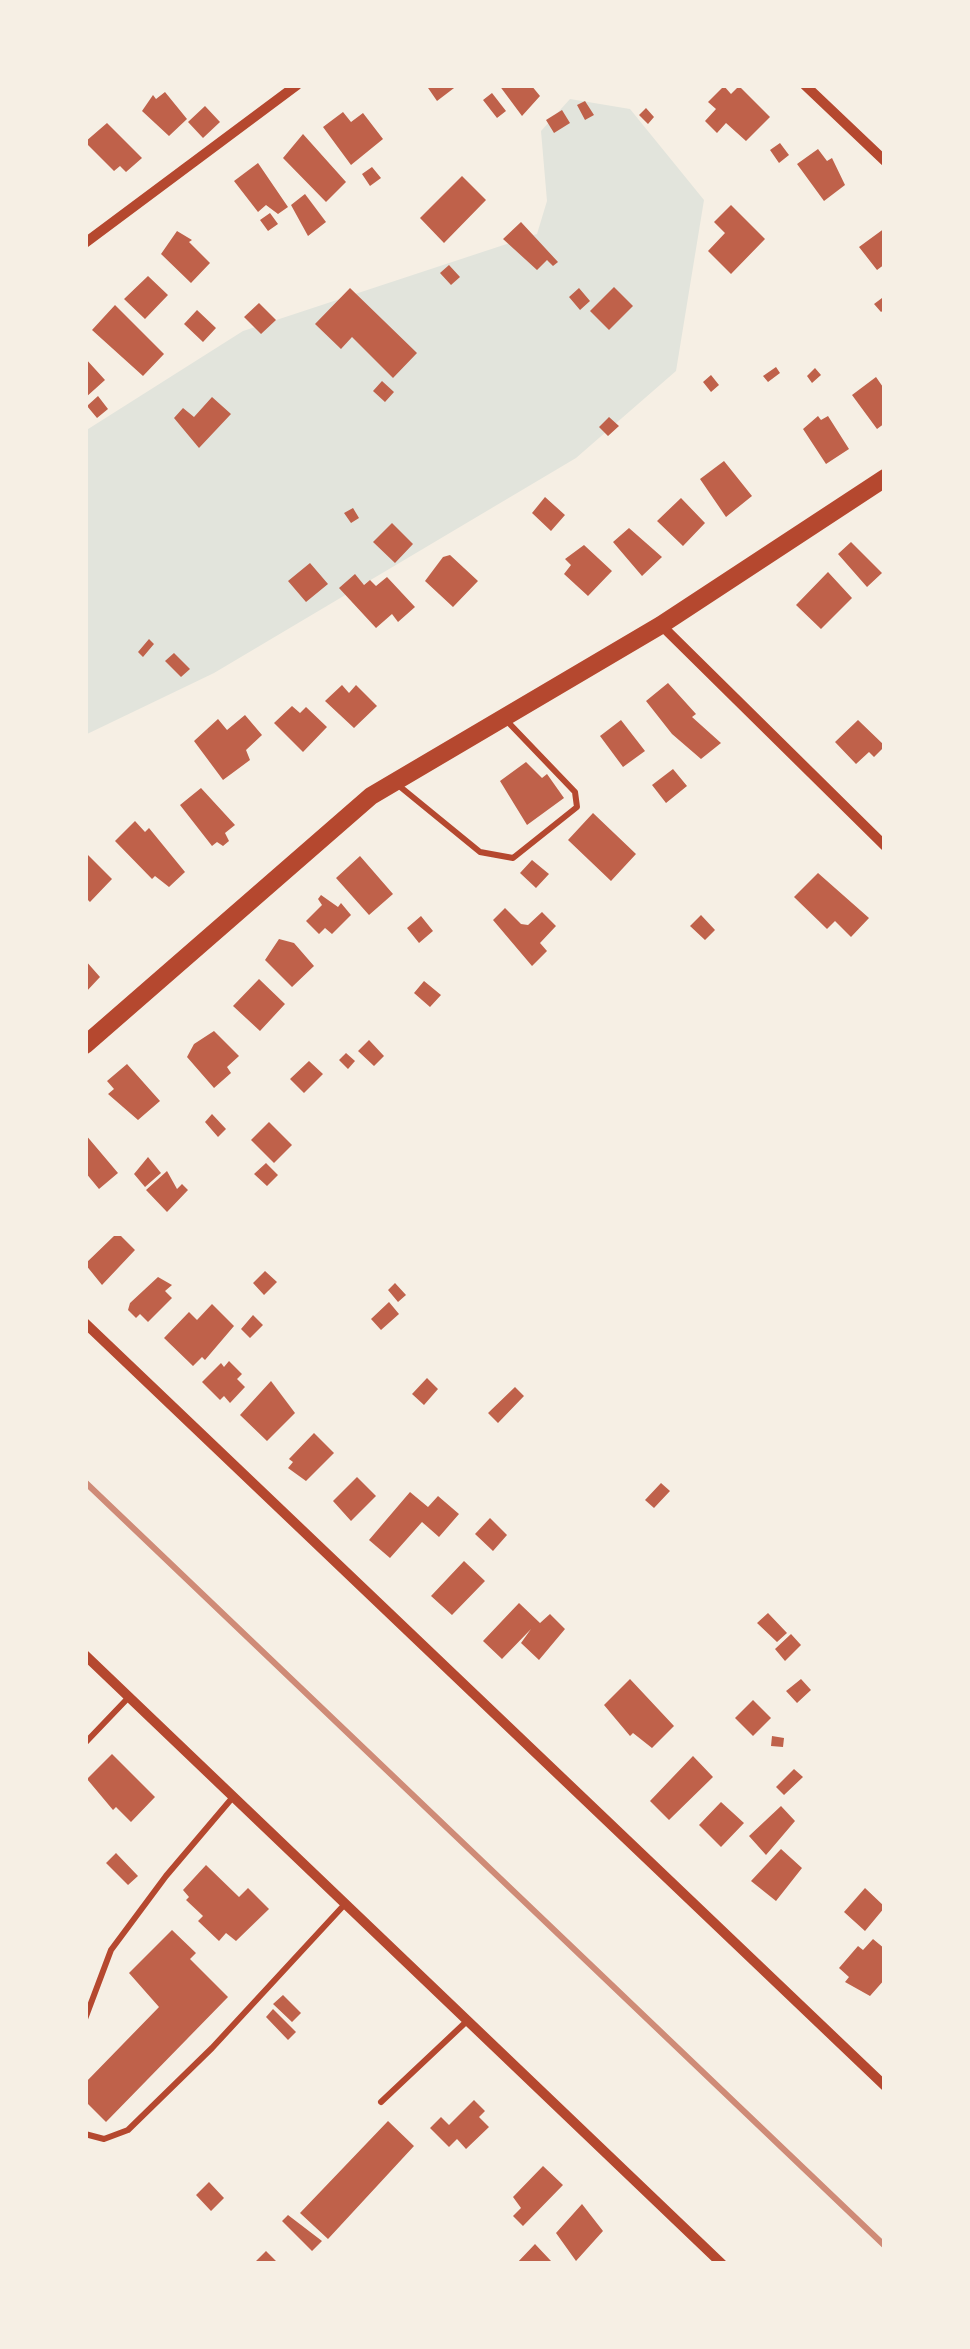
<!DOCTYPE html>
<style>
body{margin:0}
#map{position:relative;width:970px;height:2349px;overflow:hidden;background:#f6efe4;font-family:Rubik,sans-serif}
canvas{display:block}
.frame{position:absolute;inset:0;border:88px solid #f6efe4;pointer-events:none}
</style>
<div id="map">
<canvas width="970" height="2349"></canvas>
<div class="frame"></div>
</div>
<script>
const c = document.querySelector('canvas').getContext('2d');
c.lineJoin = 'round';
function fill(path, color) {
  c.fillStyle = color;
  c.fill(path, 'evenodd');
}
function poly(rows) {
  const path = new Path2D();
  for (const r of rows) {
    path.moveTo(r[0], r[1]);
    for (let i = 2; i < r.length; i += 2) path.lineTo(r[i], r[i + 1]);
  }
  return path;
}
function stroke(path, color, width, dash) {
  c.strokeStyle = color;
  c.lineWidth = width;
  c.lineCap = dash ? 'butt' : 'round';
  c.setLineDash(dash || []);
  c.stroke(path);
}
fill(poly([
 [570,99,630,109,704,200,676,371,576,458,214,673,85,735,85,431,243,331,537,234,547,201,541,131]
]), '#e2e4dc');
fill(poly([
 [426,85,458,85,437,101],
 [499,85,531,85,540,96,522,116],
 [724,86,731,94,739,86,770,117,746,141,726,123,717,133,705,121,716,109,708,102],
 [165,92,187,119,169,136,142,111,153,95,156,99],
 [492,93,506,111,497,118,483,100],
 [585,101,594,115,585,120,577,105],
 [205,106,220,122,203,138,188,122],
 [646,108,654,117,648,124,639,115],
 [562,110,570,123,554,133,546,120],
 [343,112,351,122,363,113,383,139,351,165,323,127],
 [107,123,142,158,126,172,120,166,114,171,85,142],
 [303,134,346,182,326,202,283,158],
 [780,143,789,155,779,163,770,150],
 [818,149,827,161,832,158,845,185,824,201,797,164],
 [258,163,288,207,278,214,266,205,258,212,234,181],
 [372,167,381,178,370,186,362,174],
 [462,176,486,200,444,243,420,218],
 [305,194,326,222,308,236,291,205],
 [731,205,765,239,731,274,708,251,725,233,714,222],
 [270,213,278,224,268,231,260,220],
 [521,222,558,262,553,266,547,260,537,270,503,239],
 [885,228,885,264,877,270,859,247],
 [177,231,192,240,189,242,210,263,191,283,161,254],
 [449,265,460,277,451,285,440,273],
 [148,276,168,295,145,319,124,299],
 [614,287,633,306,609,330,590,311],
 [350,288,417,353,393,378,352,337,341,349,315,324],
 [579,288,590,301,580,310,569,297],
 [882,298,885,309,881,312,874,304],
 [259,303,276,320,261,334,244,317],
 [115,305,164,354,143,376,92,330],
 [197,310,216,328,203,342,184,324],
 [85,358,105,380,85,398],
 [776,367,780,373,768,382,763,376],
 [815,368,821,375,812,383,807,376],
 [711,375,719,385,711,392,703,382],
 [876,377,885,390,885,423,877,429,852,395],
 [382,381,394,392,385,402,373,391],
 [98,396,108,409,97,418,87,406],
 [212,397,231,414,199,448,174,418,183,408,194,417],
 [818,416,821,420,828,416,849,449,826,464,803,429],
 [609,417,619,426,608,436,599,427],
 [724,461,752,496,726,517,700,479],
 [545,497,565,515,551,531,532,513],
 [681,498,705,523,683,546,657,521],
 [353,508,359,518,351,523,344,513],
 [392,523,413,544,395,563,373,542],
 [629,528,662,557,642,576,613,542],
 [851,542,882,573,867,587,838,554],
 [584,545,612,571,588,596,564,574,571,565,565,559],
 [450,555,478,581,453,607,425,581,443,557],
 [310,563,328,584,306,602,288,581],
 [828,572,852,598,821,629,796,605],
 [355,574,364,585,370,580,376,586,387,577,415,607,398,622,392,614,376,628,339,588],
 [149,639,154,644,143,657,138,652],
 [174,653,190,669,181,677,165,661],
 [668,683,696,714,692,717,721,743,701,759,672,734,646,701],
 [342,685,349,693,356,685,377,706,354,728,325,701],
 [292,706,300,713,306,707,327,727,303,752,274,723],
 [245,715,262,735,246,750,250,760,223,780,194,741,218,719,227,730],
 [621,720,645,751,623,767,600,736],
 [858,720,885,746,874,757,869,752,856,764,835,742],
 [526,762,542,778,547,774,564,798,527,825,500,781],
 [673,769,687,786,666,803,652,785],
 [201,788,235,825,225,833,229,841,223,846,217,842,212,846,180,805],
 [593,813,636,854,611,881,568,840],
 [135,821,145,832,149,828,185,872,169,887,155,876,152,879,115,841],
 [85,852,112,879,90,902,85,897],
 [360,856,393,894,369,915,336,878],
 [532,860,549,874,536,888,520,873],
 [818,873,869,918,851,937,835,921,827,929,794,897],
 [321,895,338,907,341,903,351,915,332,934,325,928,319,934,306,921,322,905,318,899],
 [505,908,521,924,528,925,542,912,556,926,540,943,547,951,532,966,493,920],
 [701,915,715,930,705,940,690,926],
 [421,916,433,931,419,943,407,928],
 [279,939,294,943,314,966,292,987,265,960],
 [85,960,100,977,85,993],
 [259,979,285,1004,260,1031,233,1006],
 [424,981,441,995,430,1007,414,993],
 [214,1031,239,1056,227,1067,231,1073,214,1088,187,1057,194,1044],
 [369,1040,384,1056,374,1066,358,1051],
 [346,1053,355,1061,348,1069,339,1060],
 [309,1061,323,1074,304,1093,290,1079],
 [127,1064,160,1101,138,1120,108,1094,114,1089,107,1081],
 [212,1114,226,1129,218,1137,205,1122],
 [269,1122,292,1145,274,1163,251,1140],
 [85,1134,118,1173,99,1189,85,1172],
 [148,1157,161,1173,145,1187,134,1174],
 [266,1163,278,1175,267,1186,254,1174],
 [167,1171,177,1189,182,1184,188,1190,167,1212,146,1190],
 [114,1236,121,1236,135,1250,102,1285,85,1264],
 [265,1271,277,1282,264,1295,253,1283],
 [158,1277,172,1285,165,1291,172,1298,148,1322,140,1314,136,1318,128,1310,130,1303],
 [395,1283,406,1295,398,1302,388,1290],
 [389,1302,399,1314,381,1330,371,1319],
 [212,1304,234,1326,205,1360,202,1357,193,1366,164,1338,189,1312,197,1320],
 [253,1315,263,1325,250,1338,241,1329],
 [229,1361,242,1374,237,1379,245,1387,230,1403,224,1396,220,1400,202,1382,221,1363,224,1367],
 [427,1378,438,1389,424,1405,412,1394],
 [271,1381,295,1413,267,1441,240,1415],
 [515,1387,524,1396,498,1423,488,1413],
 [314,1433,334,1453,306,1481,288,1468,293,1462,289,1459],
 [357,1477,376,1496,351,1521,333,1501],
 [661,1483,670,1491,654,1508,645,1500],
 [410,1492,428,1507,438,1496,459,1514,439,1537,422,1522,390,1558,369,1540],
 [490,1518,507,1535,493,1551,475,1534],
 [464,1561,485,1581,452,1615,431,1596],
 [519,1603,540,1623,550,1614,565,1629,539,1660,521,1643,531,1629,502,1659,483,1641],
 [768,1613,787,1633,777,1642,757,1623],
 [791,1634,801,1645,785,1661,775,1649],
 [630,1679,674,1726,652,1748,633,1733,630,1736,604,1705],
 [801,1679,811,1690,797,1703,786,1691],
 [753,1700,771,1718,753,1736,735,1718],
 [772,1736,784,1738,783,1747,771,1746],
 [112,1754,155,1797,131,1822,116,1807,113,1810,87,1779],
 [693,1756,713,1777,669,1820,650,1801],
 [794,1769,803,1777,784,1795,776,1787],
 [721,1802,744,1823,721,1847,699,1825],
 [781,1806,795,1821,766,1855,749,1836],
 [781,1849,802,1868,776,1901,751,1881],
 [116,1853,138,1876,128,1885,106,1863],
 [206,1865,239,1897,248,1888,269,1909,236,1941,226,1933,219,1941,198,1921,203,1916,186,1900,189,1897,183,1890],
 [865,1888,885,1907,865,1931,844,1912],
 [172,1930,196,1953,190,1959,228,1997,106,2122,85,2101,85,2083,159,2007,129,1973],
 [873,1939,885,1949,885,1979,870,1996,845,1982,849,1977,839,1968,858,1946,863,1950],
 [283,1995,301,2013,292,2022,273,2004],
 [273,2009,296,2032,288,2040,266,2017],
 [474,2100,485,2111,479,2117,489,2127,466,2149,457,2139,449,2147,430,2128,441,2117,449,2125],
 [388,2121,414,2146,328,2239,300,2213],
 [543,2166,563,2185,523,2226,513,2216,521,2208,513,2197],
 [209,2182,224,2198,211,2211,196,2195],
 [582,2204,603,2231,576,2261,556,2233],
 [288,2215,322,2241,312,2251,282,2221],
 [535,2244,551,2261,516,2264],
 [266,2251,279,2264,253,2264]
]), '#bf614a');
stroke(poly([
 [398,785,480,852,513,858,577,807,575,792,505,719],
 [85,1743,128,1698],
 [85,2019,111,1950,166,1876,233,1797],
 [381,2102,467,2021],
 [85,2134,104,2139,128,2130,212,2048,345,1904]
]), '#b5482f', 6);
stroke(poly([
 [805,85,885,161],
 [85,243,297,85],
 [661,625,885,846],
 [85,1323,885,2086],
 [85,1655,722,2264]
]), '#b5482f', 10);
stroke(poly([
 [85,1045,371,796,661,625,885,478]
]), '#b5482f', 18);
stroke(poly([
 [85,1482,885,2246]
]), '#cf8b77', 6);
</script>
